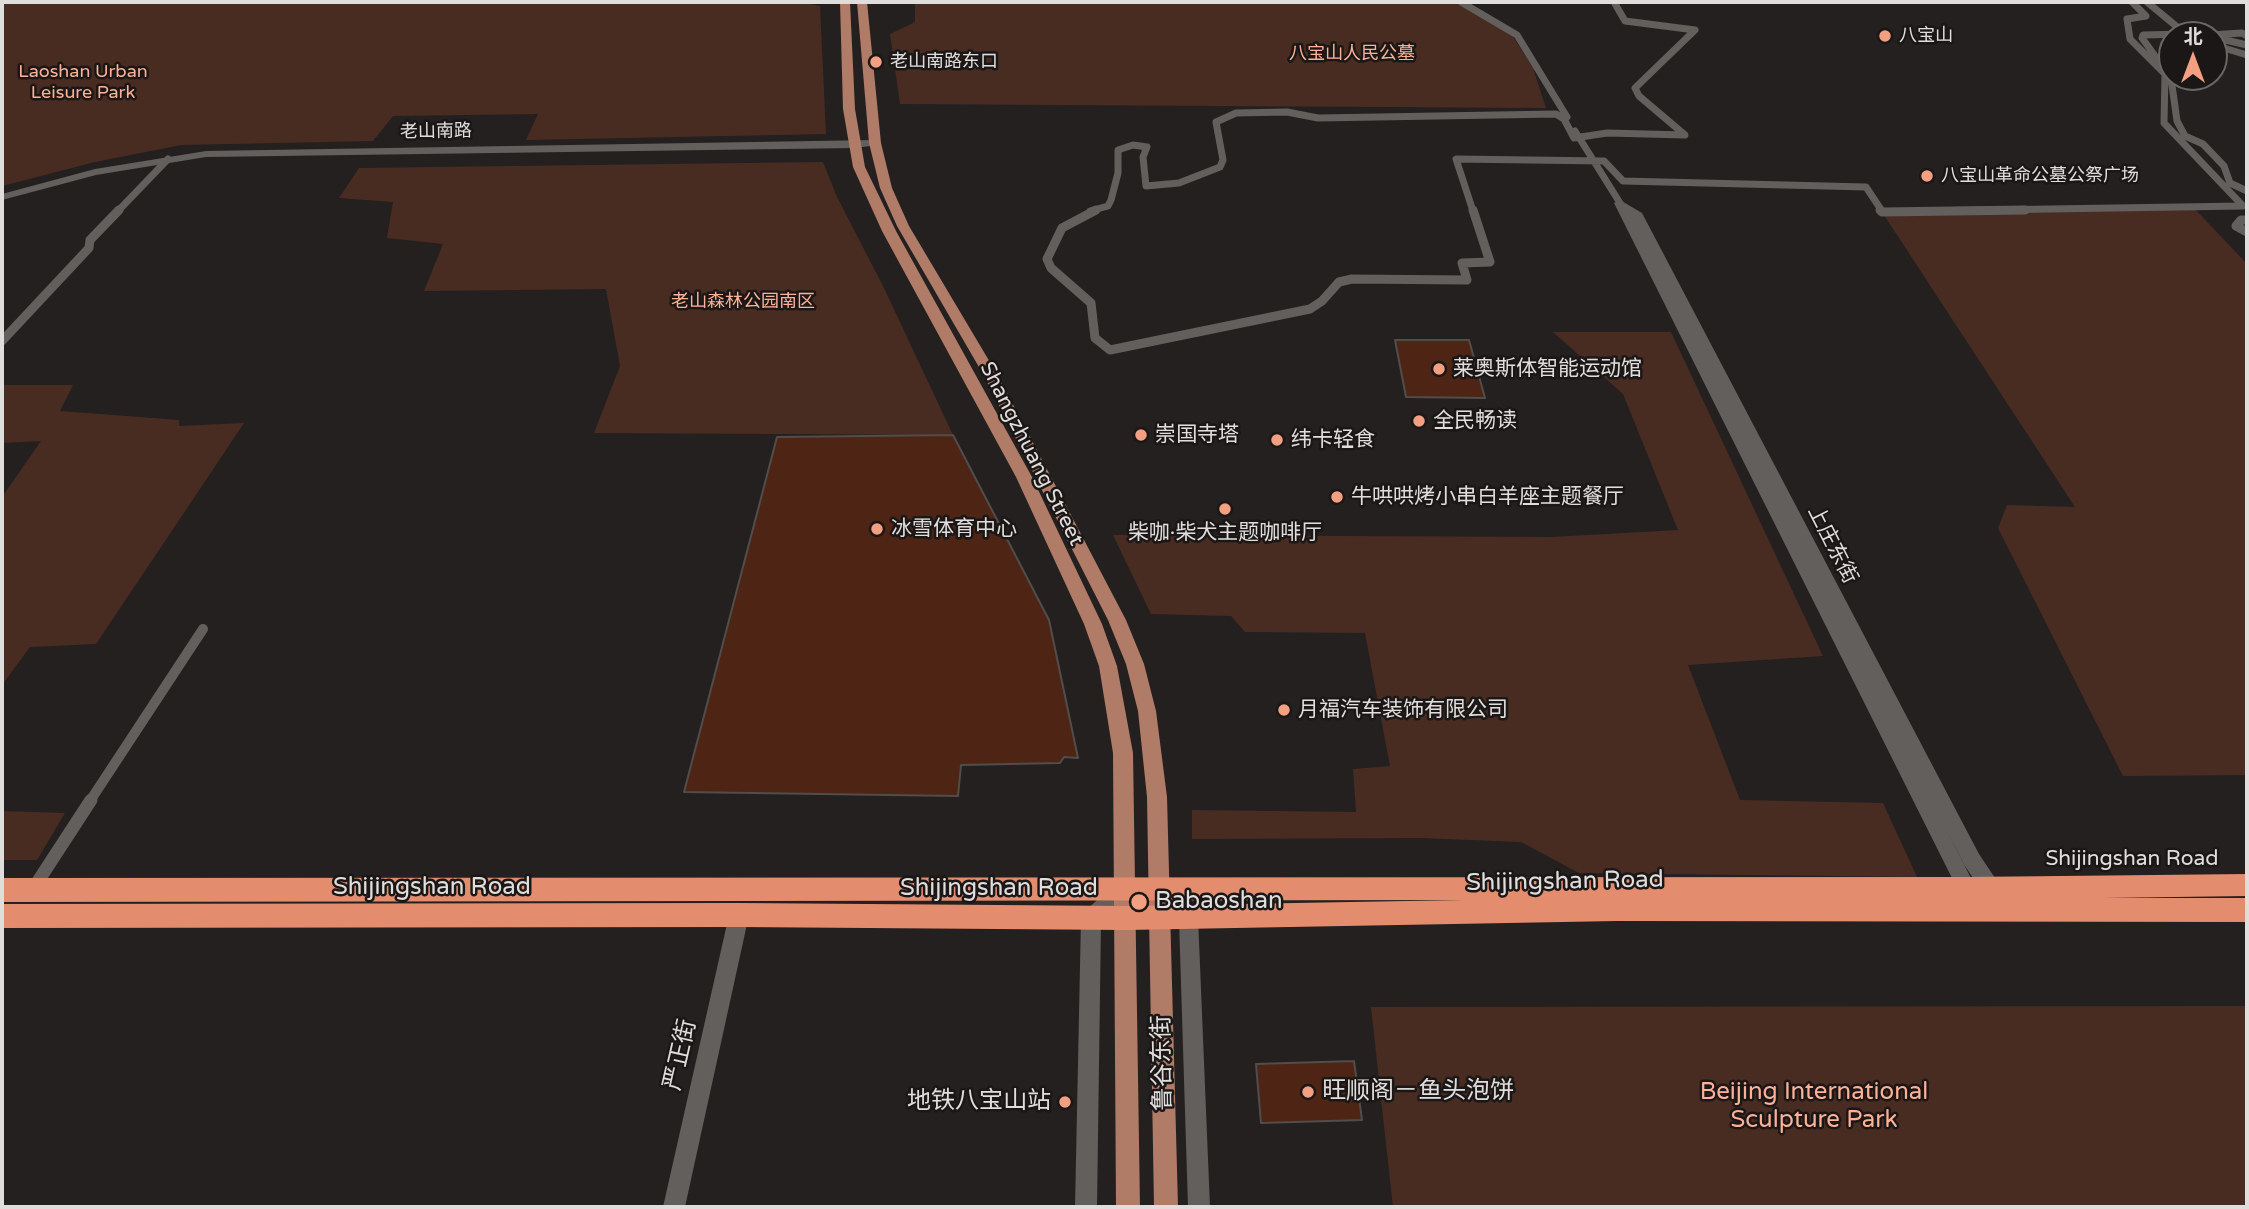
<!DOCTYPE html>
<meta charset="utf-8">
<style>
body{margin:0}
#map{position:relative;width:2249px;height:1209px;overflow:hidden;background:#24201f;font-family:"Varela Round","Noto Sans SC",sans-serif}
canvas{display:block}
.frame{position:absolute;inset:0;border:4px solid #e0dedd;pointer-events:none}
.north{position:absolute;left:2158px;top:21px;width:70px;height:70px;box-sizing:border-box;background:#1b1716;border:2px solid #6a6766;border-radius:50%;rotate:0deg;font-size:19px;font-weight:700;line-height:28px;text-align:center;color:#e0dedd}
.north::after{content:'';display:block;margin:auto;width:24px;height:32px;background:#f39f82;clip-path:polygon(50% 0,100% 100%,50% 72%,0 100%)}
</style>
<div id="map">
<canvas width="2249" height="1209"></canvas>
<div class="frame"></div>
<div class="north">北</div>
</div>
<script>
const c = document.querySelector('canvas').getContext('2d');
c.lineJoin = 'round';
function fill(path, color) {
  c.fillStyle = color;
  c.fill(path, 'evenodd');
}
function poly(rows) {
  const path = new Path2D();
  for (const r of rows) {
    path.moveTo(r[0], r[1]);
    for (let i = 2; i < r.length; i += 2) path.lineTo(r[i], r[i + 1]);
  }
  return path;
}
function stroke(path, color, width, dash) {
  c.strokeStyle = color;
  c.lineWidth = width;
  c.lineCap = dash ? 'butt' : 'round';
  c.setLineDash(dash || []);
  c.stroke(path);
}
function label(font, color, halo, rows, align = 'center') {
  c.font = font + ' "Varela Round","Noto Sans SC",sans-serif';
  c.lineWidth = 5;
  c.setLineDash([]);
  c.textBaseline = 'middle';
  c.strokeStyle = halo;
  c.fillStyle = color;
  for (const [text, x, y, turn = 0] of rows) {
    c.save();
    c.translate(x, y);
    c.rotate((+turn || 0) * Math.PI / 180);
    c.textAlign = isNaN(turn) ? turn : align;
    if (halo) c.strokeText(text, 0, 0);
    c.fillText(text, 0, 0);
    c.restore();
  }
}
fill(poly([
 [2,2,800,2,820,6,826,134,526,140,538,114,393,116,373,141,181,145,95,162,2,186],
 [910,2,1457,2,1510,32,1533,68,1546,108,900,104,890,34,915,22,915,4],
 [823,162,837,197,883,286,953,435,594,433,620,366,606,289,424,291,443,244,387,238,393,202,339,198,359,168],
 [2193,207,2247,264,2247,775,2123,776,1998,528,2007,505,2075,507,1882,212],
 [1553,332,1671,332,1823,656,1688,665,1740,800,1883,803,1917,877,1579,873,1521,842,1419,838,1192,839,1192,810,1356,812,1353,769,1390,766,1365,633,1245,632,1231,616,1151,614,1113,535,1551,537,1678,530,1623,394],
 [2,385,73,385,60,411,179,420,179,426,244,423,96,644,30,647,2,685,2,497,41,441,2,443],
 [2,811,65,813,37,860,2,860],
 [2247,1006,2247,1207,1393,1207,1371,1007]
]), '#482c22');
const building = poly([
 [1395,340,1469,340,1485,398,1406,397,1395,340],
 [953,435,1049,620,1078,758,1064,757,1060,763,961,765,958,796,684,792,777,437,953,435],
 [1354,1061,1362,1120,1261,1123,1256,1064,1354,1061]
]);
fill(building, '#4e2414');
stroke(building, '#514d4b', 2);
stroke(poly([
 [1461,2,1517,35,1567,117],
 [2147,2,2187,35],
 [2186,34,2143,35,2142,38,2171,78,2177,121,2185,136,2203,144,2224,166,2230,183,2247,191],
 [2211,35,2242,33,2247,36],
 [2217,38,2247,45],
 [2214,45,2247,55],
 [1575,131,1620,203],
 [118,211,168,159],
 [1090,211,1108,206,1111,200,1118,173,1118,150,1133,145,1147,147,1143,157,1146,186,1179,183,1220,167,1223,160,1216,122,1236,113,1287,112,1318,118,1556,114,1564,119,1574,138,1607,133,1685,135,1639,96,1635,88,1695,30,1625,21,1614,2],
 [1473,211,1456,159,1604,161,1623,181,1866,187,1882,211],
 [1920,211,2243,206,2164,123,2165,74,2130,39,2127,19,2146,16,2132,2]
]), '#635f5d', 7);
stroke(poly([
 [1096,210,1062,228,1047,259,1051,268,1091,303,1095,338,1110,350,1310,309,1322,301,1339,282,1352,279,1467,280,1462,263,1490,262,1473,210],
 [1880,210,1882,212,2025,210],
 [2247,220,2241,220,2236,226,2247,232],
 [2,341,89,248,90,240,119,210]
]), '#635f5d', 9);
stroke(poly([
 [90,801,203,629]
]), '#635f5d', 10);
stroke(poly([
 [33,889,91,800]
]), '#635f5d', 13);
fill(poly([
 [875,140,879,141,879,145,854,148,206,157,96,175,2,200,2,194,95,169,206,151,875,140],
 [1620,200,1642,213,1979,854,2001,887,2003,893,2001,899,1994,902,1987,899,1965,866,1944,825,1979,894,1977,900,1970,903,1963,900,1614,203,1620,200],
 [1125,878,1132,881,1134,887,1132,893,1101,922,1097,1207,1075,1207,1081,918,1084,912,1118,881,1125,878],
 [1160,878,1167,881,1198,917,1210,1207,1188,1207,1179,920,1151,887,1153,881,1160,878],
 [739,906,746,909,749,915,685,1207,663,1207,729,915,732,909,739,906]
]), '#635f5d');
fill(poly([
 [840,2,850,2,855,109,865,167,896,231,1032,477,1102,624,1117,666,1133,753,1140,1207,1116,1207,1113,753,1099,666,1084,624,1016,477,882,231,853,167,843,109,840,2],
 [857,2,867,2,881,143,892,188,909,226,997,374,1126,620,1144,664,1156,711,1167,797,1178,1207,1154,1207,1147,797,1138,711,1126,664,1108,620,983,374,897,226,880,188,869,143,857,2]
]), '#b07b67');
fill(poly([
 [2247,874,2247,896,2103,898,2247,898,2247,922,1617,921,1126,930,739,927,2,928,2,904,739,903,1126,906,1464,900,2,902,2,878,1967,877,2247,874]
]), '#e48d6e');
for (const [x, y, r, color] of [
 [1885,36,7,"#f39f82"],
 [876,62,7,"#f39f82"],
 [1927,176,7,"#f39f82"],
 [1439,369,7,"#f39f82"],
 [1419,421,7,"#f39f82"],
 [1141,435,7,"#f39f82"],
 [1277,440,7,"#f39f82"],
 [1337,497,7,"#f39f82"],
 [1225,509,7,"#f39f82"],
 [877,529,7,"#f39f82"],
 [1284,710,7,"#f39f82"],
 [1139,902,9,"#f39f82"],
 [1308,1092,7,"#f39f82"],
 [1065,1102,7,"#f39f82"]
]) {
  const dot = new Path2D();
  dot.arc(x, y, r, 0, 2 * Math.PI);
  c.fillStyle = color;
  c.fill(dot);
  stroke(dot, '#1b1716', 2.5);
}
label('18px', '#e0dedd', '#1b1716', [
 ["八宝山",1899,36],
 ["老山南路东口",890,62],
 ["八宝山革命公墓公祭广场",1941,176]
], 'left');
label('18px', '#feb196', '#1b1716', [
 ["八宝山人民公墓",1352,54],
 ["Laoshan Urban",83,72],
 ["Leisure Park",83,93],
 ["老山森林公园南区",743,302]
]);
label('18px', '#e0dedd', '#1b1716', [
 ["老山南路",436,132,-1]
]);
label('21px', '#e0dedd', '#1b1716', [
 ["莱奥斯体智能运动馆",1453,369],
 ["全民畅读",1433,421],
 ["崇国寺塔",1155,435],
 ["纬卡轻食",1291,440],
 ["牛哄哄烤小串白羊座主题餐厅",1351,497],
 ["冰雪体育中心",891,529],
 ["柴咖·柴犬主题咖啡厅",1225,533,"center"],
 ["月福汽车装饰有限公司",1298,710]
], 'left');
label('21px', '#e0dedd', '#1b1716', [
 ["Shangzhuang Street",1031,454,63],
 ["上庄东街",1832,545,63],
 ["Shijingshan Road",2132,859]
]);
label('24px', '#e0dedd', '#1b1716', [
 ["Shijingshan Road",1565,882,-1],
 ["Shijingshan Road",432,888],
 ["Shijingshan Road",999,889],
 ["严正街",681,1055,-77],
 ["鲁谷东街",1163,1063,-91]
]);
label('24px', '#e0dedd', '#1b1716', [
 ["Babaoshan",1155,902],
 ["旺顺阁－鱼头泡饼",1322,1092],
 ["地铁八宝山站",1051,1102,"right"]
], 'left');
label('24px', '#feb196', '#1b1716', [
 ["Beijing International",1814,1093],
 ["Sculpture Park",1814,1121]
]);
</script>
